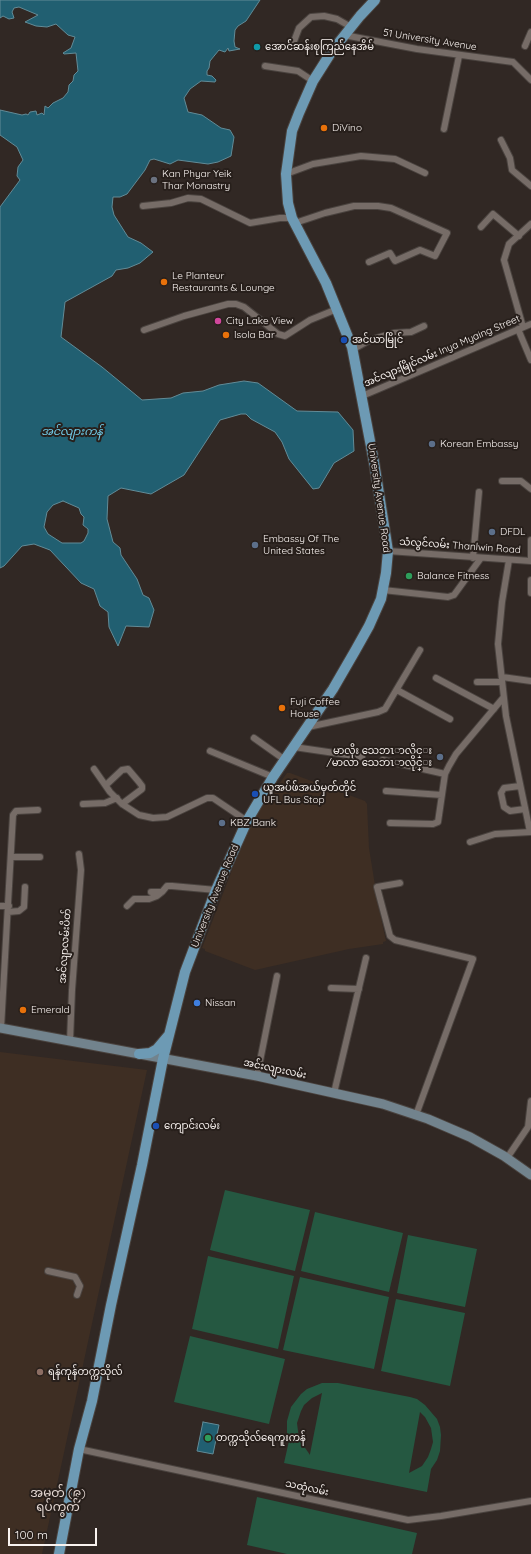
<!DOCTYPE html>
<meta charset="utf-8">
<style>
body{margin:0}
#map{position:relative;width:531px;height:1554px;overflow:hidden;background:#312824;font-family:Quicksand,sans-serif}
canvas{display:block}
.scale{position:absolute;left:8px;top:1528px;width:89px;height:18px;box-sizing:border-box;border:2px solid #f9f3f0;border-top:0;padding-left:5px;font-size:12px;line-height:14px;white-space:nowrap;color:#f9f3f0;-webkit-text-stroke:3px #271f1b;paint-order:stroke}
</style>
<div id="map">
<canvas width="531" height="1554"></canvas>
<div class="scale">100 m</div>
</div>
<script>
const c = document.querySelector('canvas').getContext('2d');
c.lineJoin = 'round';
function fill(path, color) {
  c.fillStyle = color;
  c.fill(path, 'evenodd');
}
function poly(rows) {
  const path = new Path2D();
  for (const r of rows) {
    path.moveTo(r[0], r[1]);
    for (let i = 2; i < r.length; i += 2) path.lineTo(r[i], r[i + 1]);
  }
  return path;
}
function stroke(path, color, width, dash) {
  c.strokeStyle = color;
  c.lineWidth = width;
  c.lineCap = dash ? 'butt' : 'round';
  c.setLineDash(dash || []);
  c.stroke(path);
}
function label(font, color, halo, rows, align = 'center') {
  c.font = font + ' Quicksand,"Noto Sans Myanmar",sans-serif';
  c.lineWidth = 4;
  c.setLineDash([]);
  c.textBaseline = 'middle';
  c.strokeStyle = halo;
  c.fillStyle = color;
  for (const [text, x, y, turn = 0] of rows) {
    c.save();
    c.translate(x, y);
    c.rotate((+turn || 0) * Math.PI / 180);
    c.textAlign = isNaN(turn) ? turn : align;
    if (halo) c.strokeText(text, 0, 0);
    c.fillText(text, 0, 0);
    c.restore();
  }
}
fill(poly([
 [287,773,290,773,365,801,367,804,369,848,378,904,386,941,383,942,383,944,349,949,255,970,205,951,205,949,202,948,234,865,255,817],
 [0,1052,147,1070,42,1554,0,1554]
]), '#3e2e23');
fill(poly([
 [225,1190,310,1210,295,1271,210,1250],
 [315,1212,403,1233,389,1292,301,1271],
 [408,1235,477,1249,465,1307,397,1293],
 [208,1256,294,1276,278,1349,192,1329],
 [300,1277,389,1297,374,1369,283,1350],
 [396,1299,465,1313,450,1386,381,1371],
 [190,1336,285,1359,269,1424,174,1402],
 [322,1383,338,1383,410,1397,417,1399,425,1405,437,1419,440,1427,441,1435,440,1451,437,1460,431,1469,427,1492,284,1463,289,1441,287,1434,287,1421,291,1407,301,1394,307,1389],
 [322,1393,310,1454,310,1455,299,1439,297,1423,301,1411,304,1405,312,1398],
 [420,1412,425,1417,431,1428,433,1442,431,1449,428,1457,422,1466,409,1473],
 [257,1497,417,1533,412,1554,287,1554,247,1545]
]), '#255841');
const water = poly([
 [0,0,260,0,246,21,238,26,235,30,234,41,235,47,240,49,229,51,228,48,225,52,219,50,210,61,209,68,207,71,207,75,212,76,216,80,215,82,201,81,190,89,184,98,188,112,202,115,221,128,230,130,234,137,231,156,218,162,208,164,178,160,170,164,154,159,150,160,145,170,127,194,120,197,113,197,112,207,114,215,128,237,141,243,153,252,140,263,128,268,116,270,112,276,65,302,61,337,102,367,142,400,171,398,183,393,203,391,219,385,244,381,258,383,297,411,338,412,353,430,354,451,334,463,319,488,313,489,289,459,282,442,275,432,251,419,246,414,241,414,220,420,184,475,151,494,121,488,108,496,107,519,113,542,120,548,121,555,137,579,143,595,149,598,154,610,149,627,126,626,118,646,109,627,108,612,100,606,94,589,81,583,50,550,34,544,22,546,4,566,0,568,0,207,20,180,17,176,18,167,23,160,17,147,0,135,0,110,22,115,26,114,28,115,30,112,36,111,37,115,42,113,44,115,45,106,48,108,53,103,63,98,68,92,69,85,73,81,74,75,78,71,76,53,64,54,63,53,71,48,75,37,68,35,56,24,47,27,36,26,25,22,38,15,19,7,14,8,12,12,14,18,9,19,3,16,0,18,0,0],
 [63,501,79,508,81,514,84,517,83,525,88,529,88,533,84,541,81,543,62,543,48,534,44,527,47,512,53,505,63,501],
 [203,1422,219,1425,213,1454,197,1451,203,1422]
]);
fill(water, '#215f71');
stroke(water, '#628b97', 1);
const minor = poly([
 [344,35,417,49,513,62,531,80],
 [293,44,299,28,311,17,324,16,337,19,351,27],
 [525,46,531,32],
 [265,66,298,71,313,81],
 [444,129,459,56],
 [501,140,510,158,512,170,531,186],
 [286,174,313,164,361,156,395,159,425,173],
 [143,206,171,203,188,198,201,199,250,223,280,218,292,218],
 [295,223,325,213,354,206,378,206,391,208,447,233,435,256,420,250,395,261,390,253,369,262],
 [481,227,493,214,519,236],
 [523,327,504,260,509,244,531,224],
 [518,329,531,360],
 [144,330,184,316,228,304,236,304,244,307,278,334,285,336,310,320,337,309],
 [352,350,370,340,394,333,411,332,424,326],
 [362,396,531,324],
 [502,481,521,481,531,489],
 [388,551,531,561],
 [473,558,479,492],
 [509,560,502,602,498,644,506,716,530,832],
 [531,561,531,540],
 [531,580,531,593],
 [383,590,448,597,454,595,481,558],
 [502,677,531,681],
 [436,678,494,709],
 [477,682,502,682],
 [397,690,450,719],
 [308,727,378,712,385,709,420,650],
 [254,738,285,760],
 [294,747,362,757],
 [210,751,273,777],
 [383,760,445,774],
 [94,769,110,792,122,804,139,815,153,818,167,817,207,798,213,798,247,821],
 [106,785,122,770,128,769,139,782,142,786,142,789,122,804],
 [520,786,504,788,501,793,504,807,510,811,525,809],
 [386,791,442,795],
 [83,804,105,803,117,798],
 [390,823,433,824,438,822,445,774,449,766,456,754,503,698],
 [470,842,495,834,531,832],
 [11,857,40,857],
 [400,883,377,887,390,936,395,940,473,959,416,1115],
 [151,892,162,892,167,886,172,886,216,890],
 [0,906,9,906],
 [127,906,134,899,149,899,157,896,162,892],
 [8,912,19,911,24,907,25,887],
 [331,988,359,989],
 [1,1028,13,815,16,811,38,810],
 [70,1041,72,990,81,870,79,854],
 [257,1076,277,976],
 [334,1093,366,958],
 [507,1158,528,1127,531,1101],
 [48,1271,75,1277,80,1286,77,1295],
 [79,1449,408,1520,441,1516,531,1501]
]);
const secondary = poly([
 [0,1028,257,1076,383,1104,428,1119,470,1137,504,1156,531,1175]
]);
const primary = poly([
 [139,1054,150,1053,157,1049,168,1036],
 [59,1554,79,1449,92,1401,111,1305,142,1165,163,1059,185,972,216,890,247,821,273,777,333,689,355,651,369,626,381,599,386,573,388,551,374,462,352,347,326,283,292,218,288,203,286,174,292,131,299,113,313,81,332,51,360,16,375,0]
]);
stroke(minor, '#4a433f', 8);
stroke(secondary, '#4a433f', 11);
stroke(primary, '#4a433f', 12);
stroke(minor, '#766c67', 6);
stroke(secondary, '#72838d', 9);
stroke(primary, '#6d9ab4', 10);
for (const [x, y, r, color] of [
 [257,47,4,"#0f9aa8"],
 [324,128,4,"#e8710a"],
 [154,180,4,"#6b7280"],
 [164,282,4,"#e8710a"],
 [218,321,4,"#d1479c"],
 [226,335,4,"#e8710a"],
 [344,340,4,"#1a4fb4"],
 [432,444,4,"#5c6f8a"],
 [492,532,4,"#5c6f8a"],
 [255,545,4,"#5c6f8a"],
 [409,576,4,"#2e9e5b"],
 [282,708,4,"#e8710a"],
 [440,757,4,"#5c6f8a"],
 [255,794,4,"#1a4fb4"],
 [222,823,4,"#5c6f8a"],
 [197,1003,4,"#3f7fe0"],
 [23,1010,4,"#e8710a"],
 [156,1126,4,"#1a4fb4"],
 [40,1372,4,"#8d6e63"],
 [208,1438,4,"#2e9e5b"]
]) {
  const dot = new Path2D();
  dot.arc(x, y, r, 0, 2 * Math.PI);
  c.fillStyle = color;
  c.fill(dot);
  stroke(dot, '#271f1b', 1.5);
}
label('10px', '#f9f3f0', '#271f1b', [
 ["51 University Avenue",430,40,9],
 ["အင်လျားမြိုင်လမ်း Inya Myaing Street",442,351,-23],
 ["University Avenue Road",379,498,82],
 ["သံလွင်လမ်း Thanlwin Road",460,546,4],
 ["University Avenue Road",215,896,-68],
 ["အင်လျာလမ်းပိတ်",65,946,-86],
 ["အင်းလျားလမ်း",275,1069,12],
 ["သထုံလမ်း",307,1488,12]
]);
label('10px', '#f9f3f0', '#271f1b', [
 ["အောင်ဆန်းစုကြည်နေအိမ်",265,47],
 ["DiVino",332,128],
 ["Kan Phyar Yeik",162,174],
 ["Thar Monastry",162,186],
 ["Le Planteur",172,276],
 ["Restaurants & Lounge",172,288],
 ["City Lake View",226,321],
 ["Isola Bar",234,335],
 ["အင်ယာမြိုင်",352,340],
 ["Korean Embassy",440,444],
 ["DFDL",500,532],
 ["Embassy Of The",263,539],
 ["United States",263,551],
 ["Balance Fitness",417,576],
 ["Fuji Coffee",290,702],
 ["House",290,714],
 ["မာလိုး သေဘၤာလိုင္း",432,751,"right"],
 ["/မာလာ သေဘၤာလိုင္း",432,763,"right"],
 ["ယူအပ်ဖ်အယ်မှတ်တိုင်",263,788],
 ["UFL Bus Stop",263,800],
 ["KBZ Bank",230,823],
 ["Nissan",205,1003],
 ["Emerald",31,1010],
 ["ကျောင်းလမ်း",164,1126],
 ["ရန်ကုန်တက္ကသိုလ်",48,1372],
 ["တက္ကသိုလ်ရေကူးကန်",216,1438]
], 'left');
label('italic 11px', '#73d1ef', '#271f1b', [
 ["အင်လျားကန်",72,432]
]);
label('12px', '#e4d8d3', '#271f1b', [
 ["အမှတ် (၉)",58,1493],
 ["ရပ်ကွက်",58,1507]
]);
</script>
